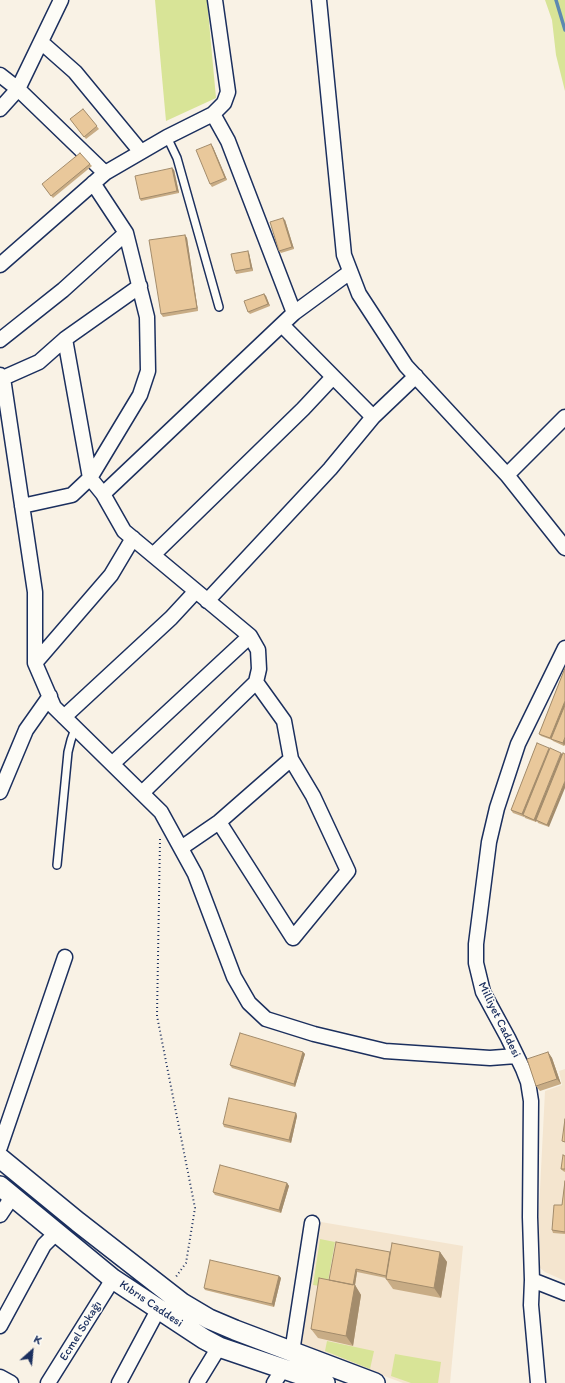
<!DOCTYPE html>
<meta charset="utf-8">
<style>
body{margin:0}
#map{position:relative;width:565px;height:1383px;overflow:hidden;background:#f9f2e5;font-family:Itim,sans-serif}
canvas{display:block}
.north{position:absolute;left:12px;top:1331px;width:40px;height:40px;-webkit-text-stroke:3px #fdfcf7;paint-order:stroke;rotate:27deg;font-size:11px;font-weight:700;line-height:16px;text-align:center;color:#1b2f5e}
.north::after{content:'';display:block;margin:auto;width:14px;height:18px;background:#1b2f5e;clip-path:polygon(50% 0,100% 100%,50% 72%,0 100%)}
</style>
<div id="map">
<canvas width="565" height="1383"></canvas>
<div class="north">K</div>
</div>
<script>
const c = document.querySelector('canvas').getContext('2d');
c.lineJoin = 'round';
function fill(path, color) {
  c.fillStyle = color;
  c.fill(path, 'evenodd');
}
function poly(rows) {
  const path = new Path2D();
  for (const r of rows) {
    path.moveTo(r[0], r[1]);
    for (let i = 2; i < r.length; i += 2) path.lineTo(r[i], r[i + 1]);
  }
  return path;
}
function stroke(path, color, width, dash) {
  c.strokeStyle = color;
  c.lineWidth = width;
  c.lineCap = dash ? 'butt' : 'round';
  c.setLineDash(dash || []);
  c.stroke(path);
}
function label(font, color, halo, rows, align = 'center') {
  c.font = font + ' Itim,sans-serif';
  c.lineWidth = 3;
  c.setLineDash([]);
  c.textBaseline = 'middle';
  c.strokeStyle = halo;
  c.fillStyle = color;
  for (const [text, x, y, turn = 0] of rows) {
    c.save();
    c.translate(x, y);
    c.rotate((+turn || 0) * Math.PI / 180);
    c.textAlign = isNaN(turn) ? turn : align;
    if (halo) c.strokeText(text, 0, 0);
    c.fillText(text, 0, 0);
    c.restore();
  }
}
fill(poly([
 [565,1069,565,1281,545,1272,540,1268,538,1229,545,1091,562,1085,559,1071],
 [321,1222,463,1246,450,1383,403,1383,301,1345]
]), '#f4e5cf');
fill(poly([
 [155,0,207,0,216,98,166,121],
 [545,0,565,0,565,91,556,55,552,20],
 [320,1239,335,1242,327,1287,313,1285],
 [327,1341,374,1351,370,1369,325,1351],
 [395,1354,441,1362,438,1383,411,1383,391,1376]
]), '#d8e497');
stroke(poly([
 [556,0,565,30]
]), '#5d89b1', 3.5);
const lane = poly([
 [167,137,177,158,219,307],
 [57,865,68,752,71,740,75,729]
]);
const street = poly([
 [319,0,344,255,359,294,406,366,507,475,565,548],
 [41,42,75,72,141,152],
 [0,75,18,89,105,173],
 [0,109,18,89,61,0],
 [213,114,224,103,228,92,215,0],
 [0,265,105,173,167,137,213,114,228,141,294,313],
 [282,325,373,417],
 [65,339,90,478,103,494,124,531,250,636,258,650,259,669,256,682,142,793],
 [0,340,63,290,126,233],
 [0,375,3,378,35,592,35,663,54,707,161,812,195,874,234,977,249,1003,266,1019,314,1034,385,1051,490,1058,516,1056],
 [3,378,39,362,65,339,140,286],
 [507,475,565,417],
 [103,494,294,313,350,272],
 [22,506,72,495,90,478,140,395,148,371,147,317,126,233,93,183],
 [153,555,303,409,333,377],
 [207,601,330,469,373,417,416,376],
 [35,663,111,575,133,538],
 [64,717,171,618,196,591],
 [112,764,250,636],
 [0,792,26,730,50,696],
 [219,822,293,938,348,871,313,796,291,759,284,721,256,682],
 [181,848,219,822,291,759],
 [0,1147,65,957],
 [0,1215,12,1197],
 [532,1280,565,1293],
 [0,1326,44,1245,57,1232],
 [292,1352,312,1223],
 [0,1377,11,1383],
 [48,1383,113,1279],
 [119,1383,158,1310],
 [197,1383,219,1347],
 [274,1383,283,1369],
 [538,1383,531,1305,532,1280,530,1217,531,1101,528,1082,523,1069,508,1038,483,992,476,963,476,944,489,842,497,808,518,744,565,648]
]);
const secondary = poly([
 [0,1158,78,1222,182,1303,209,1319,235,1330,375,1383],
 [0,1186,113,1279,204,1339,219,1347,325,1383]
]);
stroke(lane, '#1b2f5e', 10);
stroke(street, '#1b2f5e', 17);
stroke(secondary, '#1b2f5e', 22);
stroke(poly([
 [160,839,157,1016,195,1208,186,1263,175,1278]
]), '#1b2f5e', 2, [1, 3]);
stroke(lane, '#fdfcf7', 7);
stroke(street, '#fdfcf7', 14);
stroke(secondary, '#fdfcf7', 19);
fill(poly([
 [83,109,99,129,86,139,70,119],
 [211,144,213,147,227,180,212,187,210,184],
 [90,164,92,166,53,198,44,187],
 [172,168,174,170,179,193,141,201,140,199],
 [285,220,294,249,281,253,279,251],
 [185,235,187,238,198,311,163,317,161,314],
 [249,253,253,271,236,274,235,271],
 [264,294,266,296,270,306,250,314,248,312],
 [565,668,565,744,564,746,553,741,552,740,541,736,539,734],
 [537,743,549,827,538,823,537,821,536,822,525,818,524,816,524,817,513,813,511,810],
 [303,1052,305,1054,295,1087,232,1068,230,1065],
 [548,1052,552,1058,561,1084,540,1091,536,1086],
 [296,1113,297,1116,291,1143,224,1127,223,1124],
 [565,1156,565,1172,563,1171,561,1169],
 [565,1181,565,1234,553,1233,552,1230,562,1205],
 [287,1183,289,1186,281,1213,215,1195,213,1192],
 [390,1252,440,1252,447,1262,441,1298,393,1289,386,1279,386,1278,357,1272,355,1285,361,1295,353,1346,318,1338,311,1329,329,1280],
 [279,1276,281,1278,274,1307,205,1290,204,1288]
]), '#c8ac85');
fill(poly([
 [211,144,213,147,227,180,225,178],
 [172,168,174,170,179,193,177,191],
 [283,218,285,220,294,249,292,247],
 [185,235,187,238,198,311,197,308],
 [248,251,249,253,253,271,251,268],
 [264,294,266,296,270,306,268,304],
 [565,701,565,708,551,739,552,740,550,738],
 [565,737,565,744,564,746,563,743],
 [549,748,550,750,523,815,524,817,522,814],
 [561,753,563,755,536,822,534,820],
 [565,781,565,788,549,827,547,825],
 [303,1052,305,1054,295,1087,294,1084],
 [548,1052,552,1058,561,1084,557,1079],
 [296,1113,297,1116,291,1143,289,1140],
 [287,1183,289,1186,281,1213,279,1210],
 [440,1252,447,1262,441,1298,434,1288],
 [356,1269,357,1272,355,1285,361,1295,353,1346,346,1336,352,1291],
 [279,1276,281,1278,274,1307,272,1304]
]), '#a38c6c');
const building = poly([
 [83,109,97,126,84,137,70,119,83,109],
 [211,144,225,178,210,184,196,150,211,144],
 [80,153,90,164,51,196,42,184,80,153],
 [172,168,177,191,140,199,135,176,172,168],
 [283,218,292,247,279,251,270,222,283,218],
 [185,235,197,308,161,314,149,240,185,235],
 [248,251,251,268,235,271,231,254,248,251],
 [264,294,268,304,248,312,244,301,264,294],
 [565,668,565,701,550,738,539,734,565,668],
 [565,705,565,737,563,743,551,739,565,705],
 [537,743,549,748,522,814,511,810,537,743],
 [550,748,561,753,534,820,523,815,550,748],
 [563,753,565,754,565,781,547,825,536,820,563,753],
 [240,1033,303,1052,294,1084,230,1065,240,1033],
 [548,1052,557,1079,536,1086,527,1059,548,1052],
 [229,1098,296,1113,289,1140,223,1124,229,1098],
 [565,1119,565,1142,562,1141,565,1119],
 [563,1155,565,1156,565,1169,561,1169,563,1155],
 [220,1165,287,1183,279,1210,213,1192,220,1165],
 [565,1181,565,1232,552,1230,554,1205,562,1205,565,1181],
 [336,1242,390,1252,386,1276,356,1269,353,1285,329,1280,336,1242],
 [392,1243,440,1252,434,1288,386,1279,392,1243],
 [210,1260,279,1276,272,1304,204,1288,210,1260],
 [319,1278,355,1285,346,1336,311,1329,319,1278]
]);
fill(building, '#e9c89b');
stroke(building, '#a38c6c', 1);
label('12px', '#1b2f5e', '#fdfcf7', [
 ["Milliyet Caddesi",499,1020,64],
 ["Kıbrıs Caddesi",151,1304,34],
 ["Ecmel Sokağı",81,1331,-58]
]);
</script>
